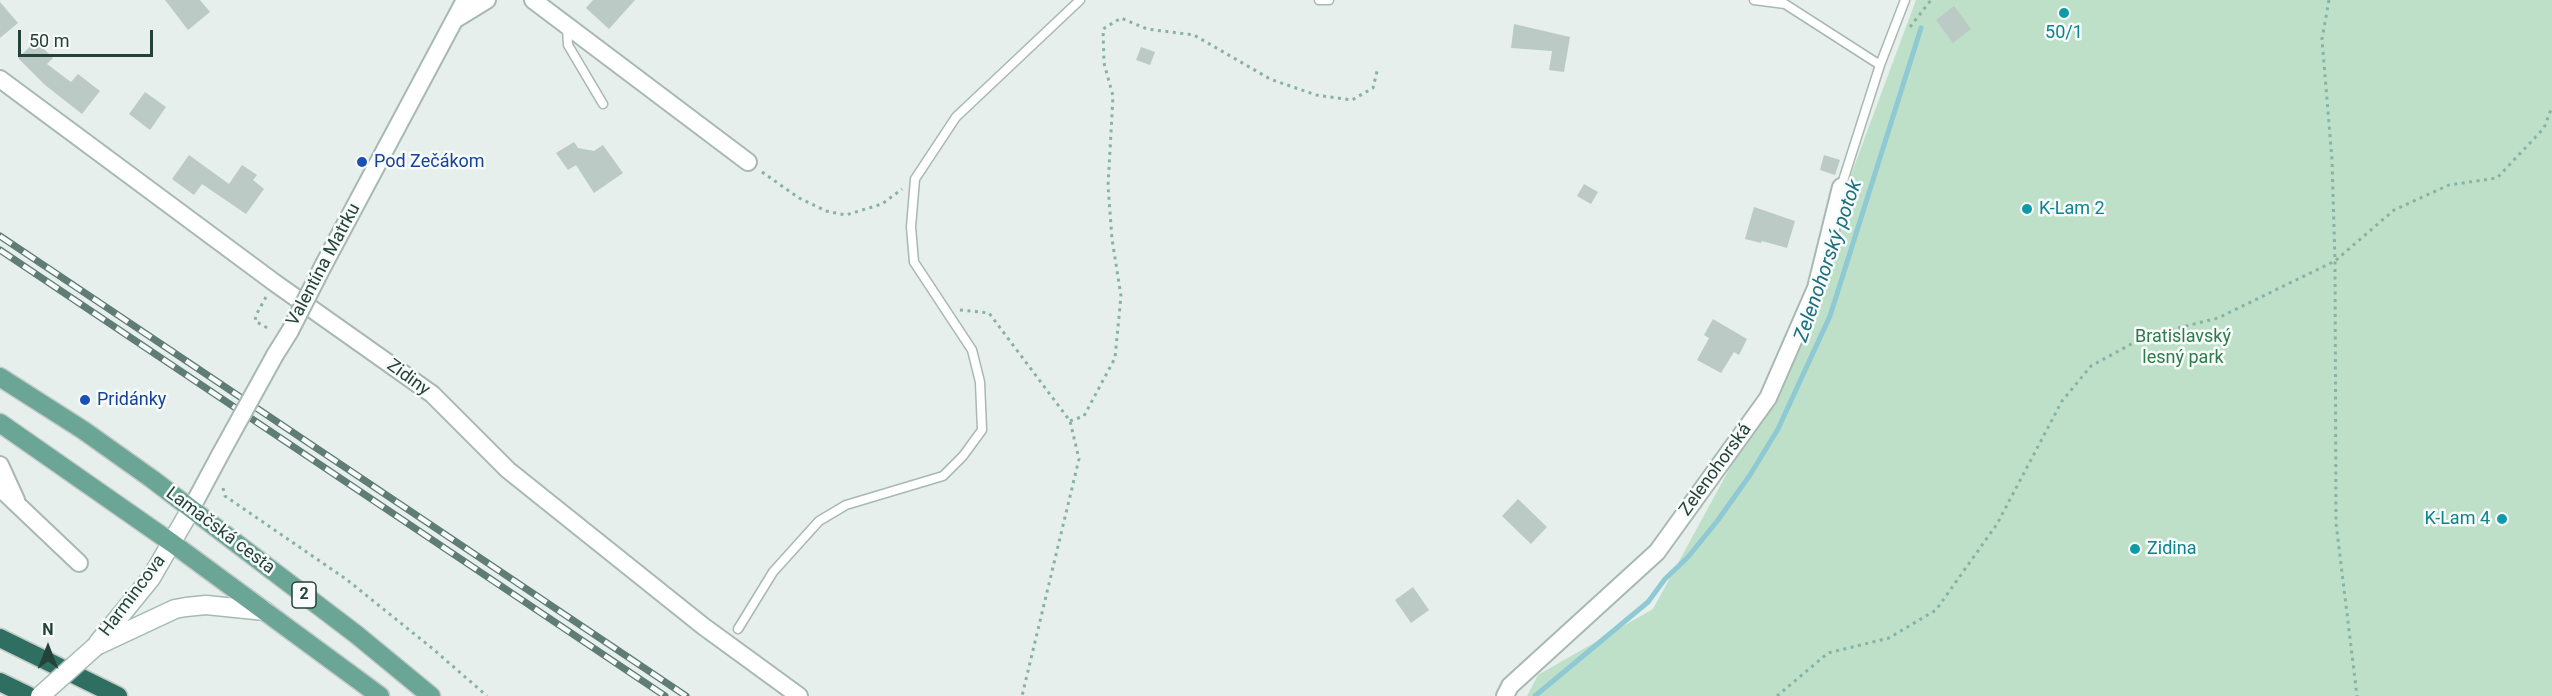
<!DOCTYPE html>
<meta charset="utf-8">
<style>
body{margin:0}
#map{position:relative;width:2552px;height:696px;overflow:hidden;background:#e6efeb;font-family:Roboto,sans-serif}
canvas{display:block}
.north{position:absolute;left:18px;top:618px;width:60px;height:60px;-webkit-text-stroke:4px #f7fbf9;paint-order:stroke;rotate:0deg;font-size:16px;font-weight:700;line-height:24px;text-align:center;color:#24423a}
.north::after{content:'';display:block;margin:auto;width:21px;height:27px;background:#24423a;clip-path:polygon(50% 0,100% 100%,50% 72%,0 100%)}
.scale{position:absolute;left:18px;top:30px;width:135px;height:27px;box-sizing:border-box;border:3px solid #24423a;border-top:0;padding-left:8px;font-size:18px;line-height:21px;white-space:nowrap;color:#24423a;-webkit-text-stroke:4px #f7fbf9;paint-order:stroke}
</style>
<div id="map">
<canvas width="2552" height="696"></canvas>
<div class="north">N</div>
<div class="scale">50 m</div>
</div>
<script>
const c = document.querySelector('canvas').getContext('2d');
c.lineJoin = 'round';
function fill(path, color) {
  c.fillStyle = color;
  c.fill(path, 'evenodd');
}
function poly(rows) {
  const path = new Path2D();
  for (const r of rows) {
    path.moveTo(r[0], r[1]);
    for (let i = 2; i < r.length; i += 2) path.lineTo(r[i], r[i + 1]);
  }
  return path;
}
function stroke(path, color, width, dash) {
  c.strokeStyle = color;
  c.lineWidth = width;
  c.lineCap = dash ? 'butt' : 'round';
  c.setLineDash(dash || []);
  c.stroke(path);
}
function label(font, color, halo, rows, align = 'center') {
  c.font = font + ' Roboto,sans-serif';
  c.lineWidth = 5;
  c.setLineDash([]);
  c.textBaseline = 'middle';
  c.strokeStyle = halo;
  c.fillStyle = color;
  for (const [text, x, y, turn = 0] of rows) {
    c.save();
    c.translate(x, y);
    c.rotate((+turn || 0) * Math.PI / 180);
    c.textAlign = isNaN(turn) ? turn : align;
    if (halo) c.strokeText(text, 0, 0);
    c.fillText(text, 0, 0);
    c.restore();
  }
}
fill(poly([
 [1916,0,2552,0,2552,696,1527,696,1538,675,1653,609,1768,398]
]), '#bfe0c8');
stroke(poly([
 [1535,696,1648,602,1665,579,1688,557,1718,520,1750,475,1778,429,1830,316,1921,28]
]), '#8ec9d4', 5);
fill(poly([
 [165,0,200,0,210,12,188,30],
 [593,0,635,0,609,29,586,8],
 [0,2,18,23,0,38],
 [1954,6,1971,29,1953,43,1936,20],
 [1514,24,1570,37,1564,72,1549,70,1552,51,1511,48],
 [36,41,53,58,47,64,71,82,78,74,100,91,82,114,45,85,18,58],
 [1141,47,1155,52,1150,65,1136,60],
 [145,92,166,107,150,130,129,114],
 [574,142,578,148,594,151,603,145,623,173,594,193,576,165,568,170,556,153],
 [189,155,229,184,242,165,257,175,253,180,264,189,246,214,202,184,194,195,172,179],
 [1824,155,1840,160,1835,175,1820,170],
 [1584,184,1598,192,1591,204,1577,196],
 [1754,207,1795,221,1787,248,1762,241,1761,243,1745,239],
 [1713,319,1747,339,1739,355,1734,352,1721,373,1697,360,1709,338,1704,335],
 [1518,499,1547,527,1531,544,1502,516],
 [1413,587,1429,610,1411,623,1395,600]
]), '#bbcac4');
const lane = poly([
 [1319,0,1329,0],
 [1754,0,1785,4,1880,65],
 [567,28,568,45,603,104],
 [1841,187,1880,65,1905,0],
 [738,629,773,572,819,521,846,505,943,476,963,456,982,430,980,382,972,350,914,262,911,227,915,179,956,117,1080,0]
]);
const street = poly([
 [533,0,748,162],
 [456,19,487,0],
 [0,79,275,283,432,394,508,470,703,626,799,696],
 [323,266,465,0],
 [275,355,290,331],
 [0,465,16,500],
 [0,488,79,563],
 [191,509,221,453],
 [1505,696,1510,686,1657,552,1768,398,1816,288,1841,187]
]);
const secondary = poly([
 [98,643,151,578,191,509],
 [96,646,175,609,186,607,206,605,265,611]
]);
const primary = poly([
 [0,377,83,430,152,479,357,635,431,696],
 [0,423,172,543,380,696]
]);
const highway = poly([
 [0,638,118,696],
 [0,682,29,696]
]);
stroke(lane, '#a8b8b2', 11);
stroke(street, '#a8b8b2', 20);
stroke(secondary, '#a4bbb3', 21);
stroke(primary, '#c2cac8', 21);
stroke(highway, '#c2cac8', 21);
stroke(poly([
 [2329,0,2322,39,2332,160,2335,261,2336,523,2357,696],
 [1910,27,1931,0],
 [762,172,799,198,826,211,846,215,882,204,902,189],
 [266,297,256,315,255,321,271,330],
 [960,310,989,313,1070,421,1079,459,1022,696],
 [1070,421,1084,416,1115,358,1121,296,1112,239,1108,186,1113,96,1104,63,1103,29,1121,18,1147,29,1194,35,1270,79,1316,95,1352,100,1373,88,1378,67],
 [223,488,225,496,346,579,433,649,487,696],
 [1777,696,1828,653,1889,638,1936,610,1997,524,2062,401,2091,366,2146,336,2218,318,2335,261,2394,210,2449,185,2497,178,2544,128,2552,107]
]), '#86b3a5', 3, [3, 4.5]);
stroke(lane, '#fff', 8);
stroke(street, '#fff', 16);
stroke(secondary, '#fff', 18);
stroke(primary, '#6aa596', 18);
stroke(highway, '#2f6f62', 18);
const rail = poly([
 [0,236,686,696],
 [0,250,665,696]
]);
stroke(rail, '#5f7d75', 7);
stroke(rail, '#f7fbf9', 4.5, [14]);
const streetBridge = poly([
 [290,331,323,266],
 [221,453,275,355]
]);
const secondaryBridge = poly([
 [40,696,96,646]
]);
stroke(streetBridge, '#a8b8b2', 20, []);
stroke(secondaryBridge, '#a4bbb3', 21, []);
stroke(streetBridge, '#fff', 16);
stroke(secondaryBridge, '#fff', 18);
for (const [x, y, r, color] of [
 [2064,13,6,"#0f9aa8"],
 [362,162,6,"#1a4fb4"],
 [2027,209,6,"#0f9aa8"],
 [85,400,6,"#1a4fb4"],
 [2502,519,6,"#0f9aa8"],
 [2135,549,6,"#0f9aa8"]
]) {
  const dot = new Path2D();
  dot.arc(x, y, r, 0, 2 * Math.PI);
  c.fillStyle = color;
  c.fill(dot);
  stroke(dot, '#f7fbf9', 2);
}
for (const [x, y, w] of [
 [304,595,24]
]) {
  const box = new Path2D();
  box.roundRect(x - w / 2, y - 13, w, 26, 4.5);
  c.fillStyle = '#f7fbf9';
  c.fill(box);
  stroke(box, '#24423a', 1.5);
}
label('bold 16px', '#24423a', null, [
 ["2",304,595]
]);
label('18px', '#0d838f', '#f7fbf9', [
 ["50/1",2064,33,"center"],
 ["K-Lam 2",2039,209],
 ["K-Lam 4",2490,519,"right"],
 ["Zidina",2147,549]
], 'left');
label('18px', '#164399', '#f7fbf9', [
 ["Pod Zečákom",374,162],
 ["Pridánky",97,400]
], 'left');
label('18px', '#24423a', '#f7fbf9', [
 ["Valentína Matrku",324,265,-62],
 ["Zidiny",408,378,36],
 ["Zelenohorská",1716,470,-54],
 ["Lamačská cesta",220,531,37],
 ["Harmincova",133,596,-53]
]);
label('18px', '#2d7a4b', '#f7fbf9', [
 ["Bratislavský",2183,337],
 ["lesný park",2183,358]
]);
label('italic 20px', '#1c6f80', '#f7fbf9', [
 ["Zelenohorský potok",1829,261,-71]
]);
</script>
